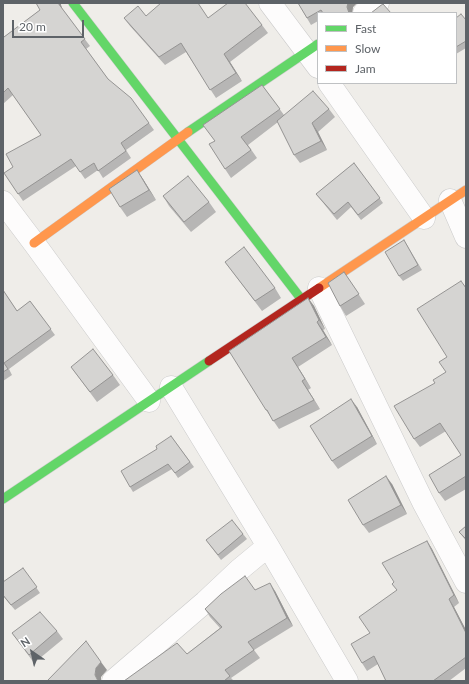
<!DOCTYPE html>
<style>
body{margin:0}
#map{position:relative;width:469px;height:684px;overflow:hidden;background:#efede9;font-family:Lato,sans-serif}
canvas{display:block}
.frame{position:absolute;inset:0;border:4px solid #5e6368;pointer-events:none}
.legend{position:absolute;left:317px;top:12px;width:140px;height:72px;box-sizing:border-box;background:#fff;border:1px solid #bfc1c3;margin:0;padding:5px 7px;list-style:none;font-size:12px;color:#5e6368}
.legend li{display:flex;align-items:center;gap:8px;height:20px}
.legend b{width:20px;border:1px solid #bfc1c3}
.north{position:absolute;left:12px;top:632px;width:40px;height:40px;-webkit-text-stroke:3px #fff;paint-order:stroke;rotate:326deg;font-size:11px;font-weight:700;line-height:16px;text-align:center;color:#5e6368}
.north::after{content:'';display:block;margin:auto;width:14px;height:18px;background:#5e6368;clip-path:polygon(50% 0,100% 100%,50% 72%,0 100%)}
.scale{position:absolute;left:12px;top:20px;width:72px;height:18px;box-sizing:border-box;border:2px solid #5e6368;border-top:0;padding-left:5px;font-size:12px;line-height:14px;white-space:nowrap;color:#5e6368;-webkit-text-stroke:3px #fff;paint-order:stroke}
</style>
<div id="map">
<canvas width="469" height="684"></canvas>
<div class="frame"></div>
<ul class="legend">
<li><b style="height:5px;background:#63d668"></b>Fast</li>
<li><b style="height:5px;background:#ff974d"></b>Slow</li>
<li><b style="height:5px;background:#b3261e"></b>Jam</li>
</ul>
<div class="north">N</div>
<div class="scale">20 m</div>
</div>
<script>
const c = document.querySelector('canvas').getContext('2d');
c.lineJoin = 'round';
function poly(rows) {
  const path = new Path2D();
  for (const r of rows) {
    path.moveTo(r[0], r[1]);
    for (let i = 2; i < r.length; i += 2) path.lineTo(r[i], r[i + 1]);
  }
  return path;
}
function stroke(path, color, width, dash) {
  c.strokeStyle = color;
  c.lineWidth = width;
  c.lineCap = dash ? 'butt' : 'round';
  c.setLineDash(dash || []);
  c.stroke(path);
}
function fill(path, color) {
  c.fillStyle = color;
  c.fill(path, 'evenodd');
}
const street = poly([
 [270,3,318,67],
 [364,13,378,3],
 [329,83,424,218],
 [450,200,466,237],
 [3,202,34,243,149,401],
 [319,288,423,502,466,582],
 [171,387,268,546,347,681],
 [113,681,205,602,239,570,268,546]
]);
const fast = poly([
 [73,3,302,300],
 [188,132,318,44],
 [3,499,209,361]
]);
const slow = poly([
 [34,243,188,132],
 [319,288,466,190]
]);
const jam = poly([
 [209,361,319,288]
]);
stroke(street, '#cacaca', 23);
stroke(fast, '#cbcbcb', 10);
stroke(slow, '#cbcbcb', 10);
stroke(jam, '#cbcbcb', 10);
stroke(street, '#fdfcfc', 22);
stroke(fast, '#63d668', 9);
stroke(slow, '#ff974d', 9);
stroke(jam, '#b3261e', 9);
fill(poly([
 [36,3,61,3,61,5,62,9,90,46,86,49,108,79,149,123,154,130,126,150,131,158,103,178,98,170,85,179,76,166,23,201,4,173,13,167,41,135,13,95,3,104,3,36,4,37,40,10],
 [298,3,357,3,353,7,352,13,318,13,318,21,311,25],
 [146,16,208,18,262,25,268,33,230,62,242,81,216,98,186,52,165,65,130,26,124,18],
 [456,18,466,20,466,48,456,54],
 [262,85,284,115,329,109,335,117,318,132,327,150,300,163,294,155,278,122,248,145,257,158,231,178,225,169,215,141],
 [354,163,383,203,361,220,351,207,337,220,320,199,316,194],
 [137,170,143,179,156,200,127,217,120,207],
 [163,196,209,202,216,212,191,232,169,206],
 [404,240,422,270,403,281,399,276],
 [225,262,275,288,281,298,262,311],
 [344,272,365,304,346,316,340,306],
 [466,287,466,489,445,501,439,493,461,455,446,431,420,447,414,439,435,383,446,372,447,357],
 [3,290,17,311,30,301,55,335,9,369,12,375,3,381],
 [308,298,314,306,325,329,323,330,332,345,298,367,311,388,308,390,320,409,279,429,266,410],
 [71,367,113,375,120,385,97,402],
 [357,407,377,444,338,469,332,461],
 [171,436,194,467,178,478,172,469,133,492,130,487,157,449],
 [392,484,407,514,369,533,363,525],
 [466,526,466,541,459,532],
 [243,534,247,539,221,560,206,540],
 [427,541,432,549,459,603,454,607,466,630,466,668,449,681,386,681,378,664,367,671,362,663,370,633,397,590,394,582],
 [23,568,40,593,15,610,3,596,3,582],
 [255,590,275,591,293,626,254,650,260,658,231,678,234,681,124,681,187,654,220,628,210,617,205,609],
 [57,631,63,639,34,663,12,633]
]), '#b7b6b5');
fill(poly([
 [58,3,61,3,61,5,63,11],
 [348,3,357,3,353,7,352,13,349,13,347,7],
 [224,54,230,62,242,81,236,73],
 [312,123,318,132,327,150,321,141],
 [137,170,143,179,156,200,149,190],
 [308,298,314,306,325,329,319,320],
 [317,322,323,330,332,345,326,337],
 [292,358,298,367,311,388,305,379],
 [302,381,308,390,320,409,314,400],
 [351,399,357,407,377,444,372,436],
 [386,476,392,484,407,514,401,505],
 [427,541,432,549,459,603,454,595],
 [270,583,275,591,293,626,287,618],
 [449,599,454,607,466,630,466,633],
 [101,662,107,670,101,677,101,681,98,681,95,675,96,668]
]), '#959493');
const building = poly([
 [36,3,58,3,85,39,81,42,108,79,131,98,149,123,121,143,126,151,98,171,94,163,80,172,71,159,18,194,4,173,13,167,6,154,41,135,8,88,3,93,3,36,4,37,40,10,36,3],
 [161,3,198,3,208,18,228,3,245,3,262,25,224,54,236,73,210,90,181,43,159,57,124,18,138,6,146,16,161,3],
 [298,3,348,3,347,7,349,13,323,13,321,10,307,18,298,3],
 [383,4,391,13,371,13,380,6,383,4],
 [461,14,466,20,466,41,456,47,456,18,461,14],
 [262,85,280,109,241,137,251,150,225,169,209,144,215,141,203,125,262,85],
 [313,91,329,109,312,123,321,141,294,155,277,121,313,91],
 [354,163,380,198,358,215,348,202,334,214,316,194,354,163],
 [137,170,149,190,120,207,109,189,137,170],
 [188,176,209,202,184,222,163,196,188,176],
 [404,240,418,265,399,276,385,252,404,240],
 [244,247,275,288,255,301,225,262,244,247],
 [344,272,359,294,340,306,328,283,344,272],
 [461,281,466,288,466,476,439,493,429,475,461,455,440,423,414,439,394,406,435,383,433,380,446,372,439,362,447,357,417,309,461,281],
 [3,290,17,311,30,301,51,329,4,363,8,369,3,372,3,290],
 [308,298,319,320,317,322,326,337,292,358,305,379,302,381,314,400,273,421,267,410,266,410,229,351,308,298],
 [93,349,113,375,90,392,71,367,93,349],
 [351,399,372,436,332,461,310,426,351,399],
 [171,436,190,462,175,473,168,464,130,487,121,471,157,449,156,446,171,436],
 [386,476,401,505,363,525,348,500,386,476],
 [232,520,243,534,218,555,206,540,232,520],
 [466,526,466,539,459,532,466,526],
 [427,541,454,595,449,599,466,633,466,657,433,681,386,681,374,656,362,663,351,644,370,633,359,617,397,590,392,584,394,582,382,563,427,541],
 [23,568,37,587,11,605,3,595,3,582,23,568],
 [245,576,255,590,270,583,287,618,248,642,254,650,225,670,230,676,224,681,124,681,177,643,187,654,222,627,205,609,221,594,245,576],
 [40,612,57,631,29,655,12,633,40,612],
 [86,641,101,662,96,668,95,675,98,681,47,681,86,641]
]);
fill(building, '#d5d4d2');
stroke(building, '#959493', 1);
</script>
